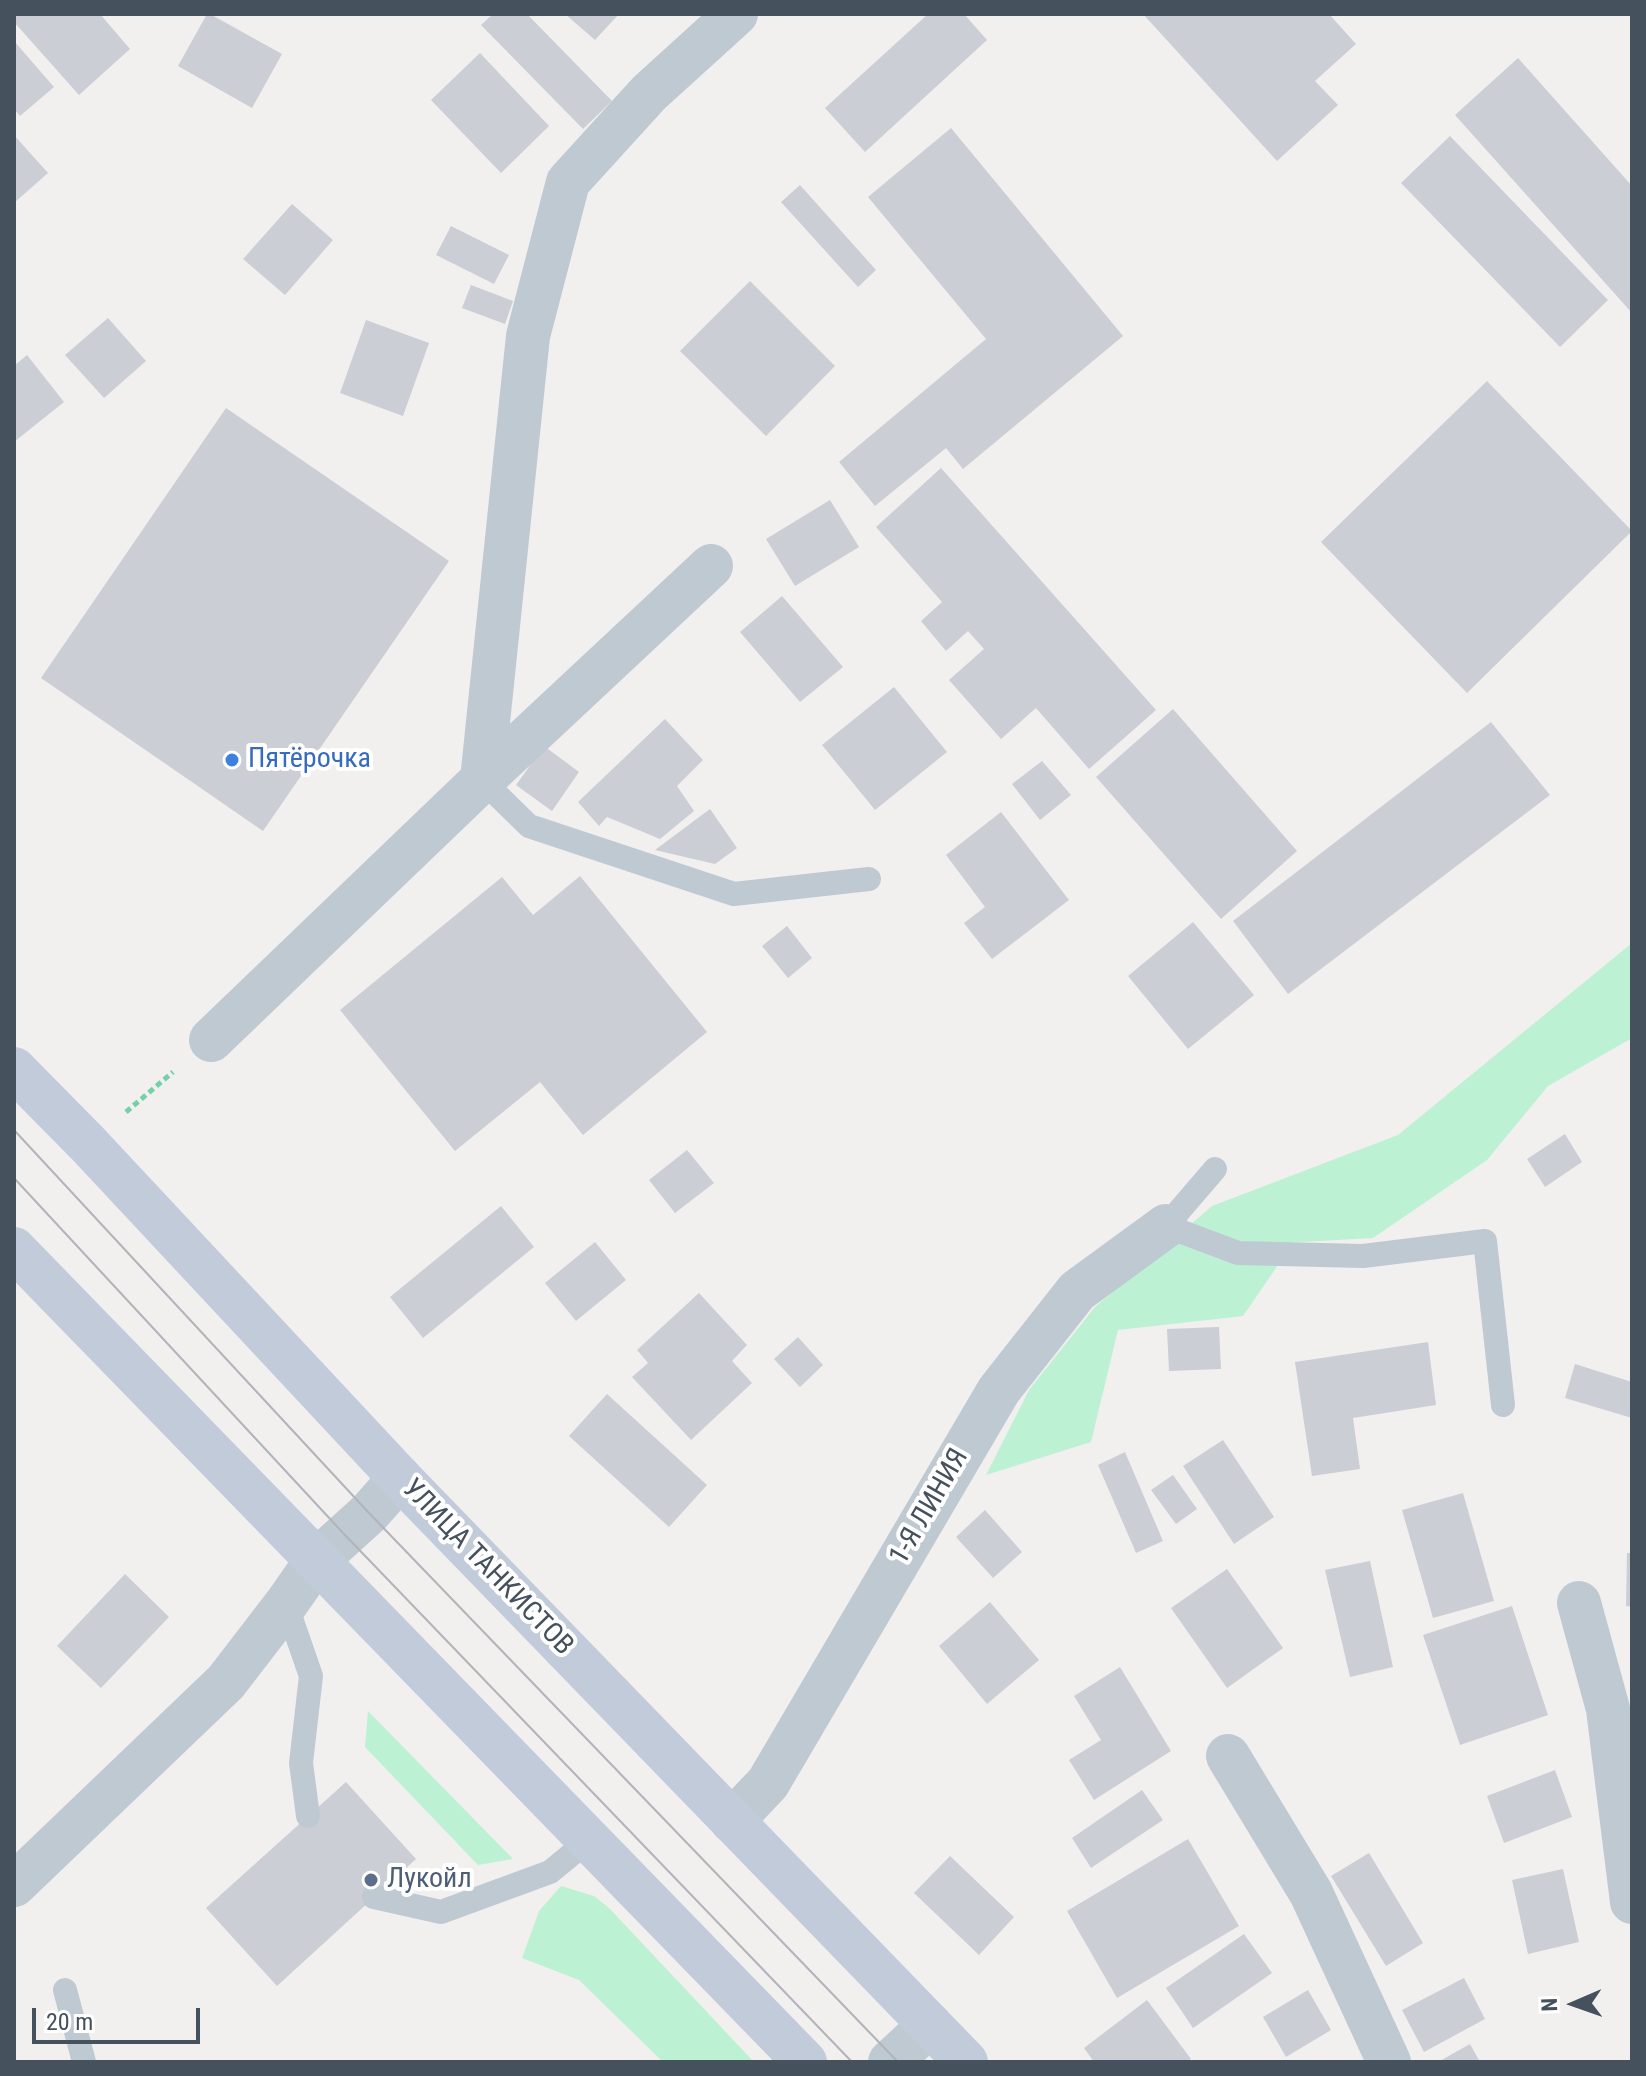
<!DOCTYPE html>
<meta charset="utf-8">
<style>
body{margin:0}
#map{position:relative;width:1646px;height:2076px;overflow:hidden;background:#f2efef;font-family:"Roboto Condensed",sans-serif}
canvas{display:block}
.frame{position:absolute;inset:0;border:16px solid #46515e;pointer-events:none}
.north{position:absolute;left:1534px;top:1964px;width:80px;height:80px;-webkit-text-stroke:6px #fff;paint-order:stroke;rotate:268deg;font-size:22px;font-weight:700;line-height:32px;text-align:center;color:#46515e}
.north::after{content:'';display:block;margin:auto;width:28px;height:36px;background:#46515e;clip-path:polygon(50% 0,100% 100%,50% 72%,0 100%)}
.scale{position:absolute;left:32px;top:2008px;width:168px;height:36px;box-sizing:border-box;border:4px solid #46515e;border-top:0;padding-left:10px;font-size:24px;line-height:28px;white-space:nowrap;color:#46515e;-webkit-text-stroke:6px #fff;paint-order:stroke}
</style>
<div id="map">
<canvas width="1646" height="2076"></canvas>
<div class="frame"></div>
<div class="north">N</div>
<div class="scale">20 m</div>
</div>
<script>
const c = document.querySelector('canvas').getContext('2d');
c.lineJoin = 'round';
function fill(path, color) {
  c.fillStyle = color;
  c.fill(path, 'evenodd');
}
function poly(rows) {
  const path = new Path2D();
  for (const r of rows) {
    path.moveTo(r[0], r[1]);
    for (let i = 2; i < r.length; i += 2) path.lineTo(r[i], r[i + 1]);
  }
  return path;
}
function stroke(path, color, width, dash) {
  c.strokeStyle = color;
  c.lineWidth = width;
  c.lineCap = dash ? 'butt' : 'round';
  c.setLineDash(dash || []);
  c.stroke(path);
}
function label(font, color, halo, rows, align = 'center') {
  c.font = font + ' "Roboto Condensed",sans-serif';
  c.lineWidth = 8;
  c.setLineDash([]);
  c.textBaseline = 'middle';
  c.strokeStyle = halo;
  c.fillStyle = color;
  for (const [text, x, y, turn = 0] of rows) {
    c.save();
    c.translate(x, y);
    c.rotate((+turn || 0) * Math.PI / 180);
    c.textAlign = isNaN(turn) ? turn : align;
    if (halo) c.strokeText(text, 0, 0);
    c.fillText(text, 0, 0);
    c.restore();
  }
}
fill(poly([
 [1632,943,1632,1038,1548,1086,1487,1160,1373,1238,1283,1243,1276,1268,1243,1316,1118,1330,1091,1442,986,1475,1029,1390,1095,1307,1212,1206,1398,1135],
 [368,1711,513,1859,478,1865,365,1747],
 [561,1886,594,1896,609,1908,754,2062,663,2062,579,1980,522,1958,539,1911]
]), '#bcf1d3');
fill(poly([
 [14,14,100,14,130,49,79,95,14,22],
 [207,14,210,14,282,54,252,108,178,66],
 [493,14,527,14,612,101,583,129,481,25],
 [565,14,619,14,595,40],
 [928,14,964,14,987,40,865,152,825,108],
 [1143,14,1329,14,1356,44,1315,81,1338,105,1277,161],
 [14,41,54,87,20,116,14,109],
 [480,53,549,126,501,173,431,100],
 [1518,58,1632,186,1632,313,1455,115],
 [951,128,1123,336,963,469,946,448,875,506,839,462,986,339,868,197],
 [14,135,48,173,14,203],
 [1450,136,1608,300,1560,347,1401,183],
 [800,185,876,270,858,287,781,202],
 [292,204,333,240,285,295,243,259],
 [451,226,509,255,494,284,436,255],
 [750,281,835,366,766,436,680,351],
 [471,285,513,301,505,324,462,308],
 [108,318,146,361,104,398,65,355],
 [366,320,429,343,403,416,340,393],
 [27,355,64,402,14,442,14,366],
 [1487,381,1632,531,1467,693,1321,542],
 [226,408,449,561,263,831,41,678],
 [941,468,1156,710,1089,769,1036,708,1001,739,949,680,984,649,968,631,946,651,921,621,942,602,876,527],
 [830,500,859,547,795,586,766,539],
 [782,596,843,667,800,702,740,632],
 [894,687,947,752,875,810,822,745],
 [1173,709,1297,851,1221,919,1096,777],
 [665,719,703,760,677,786,694,811,660,839,607,817,599,826,578,802],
 [1491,722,1550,795,1288,994,1233,921],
 [544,746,579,772,552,811,516,785],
 [1042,761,1071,795,1040,820,1012,784],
 [710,809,737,848,715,864,655,850],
 [1001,812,1069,900,992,959,964,923,985,907,946,855],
 [580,876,707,1032,583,1135,540,1082,455,1151,340,1010,502,877,533,915],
 [1193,922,1254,995,1188,1049,1128,976],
 [787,926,812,958,788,978,762,946],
 [1565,1134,1582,1162,1545,1187,1527,1159],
 [687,1150,714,1183,675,1213,649,1180],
 [501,1206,534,1247,423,1338,390,1297],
 [595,1242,626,1280,576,1321,545,1283],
 [699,1293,747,1345,732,1361,752,1383,691,1440,632,1377,648,1363,637,1350],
 [1219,1327,1221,1369,1169,1371,1167,1329],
 [798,1337,823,1365,800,1387,774,1359],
 [1428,1342,1436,1405,1353,1418,1360,1469,1312,1476,1295,1362],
 [1575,1364,1632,1382,1632,1418,1565,1398],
 [607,1394,707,1485,669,1527,569,1436],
 [1223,1440,1274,1517,1234,1544,1183,1466],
 [1125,1452,1163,1541,1136,1553,1098,1465],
 [1173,1475,1197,1509,1176,1524,1151,1490],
 [1463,1493,1494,1601,1433,1618,1402,1510],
 [985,1510,1022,1552,993,1578,956,1537],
 [1627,1553,1632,1553,1632,1607,1626,1606],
 [1370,1561,1393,1667,1350,1677,1325,1570],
 [1227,1569,1283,1648,1227,1688,1171,1608],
 [125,1574,169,1617,101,1688,57,1646],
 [990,1602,1039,1660,987,1704,939,1646],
 [1512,1606,1548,1715,1460,1745,1423,1635],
 [1120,1667,1171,1751,1094,1800,1069,1760,1101,1740,1074,1696],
 [1555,1770,1572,1817,1504,1843,1487,1796],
 [346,1782,416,1859,277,1986,206,1908],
 [1142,1790,1163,1820,1091,1868,1072,1838],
 [1188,1839,1239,1926,1117,1998,1067,1911],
 [1369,1853,1423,1943,1386,1966,1331,1876],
 [950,1856,1014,1917,979,1955,914,1893],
 [1563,1869,1579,1942,1528,1954,1512,1880],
 [1244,1934,1272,1973,1193,2028,1166,1988],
 [1464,1978,1485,2019,1424,2052,1402,2010],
 [1308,1990,1331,2030,1286,2057,1263,2017],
 [1147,2000,1191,2059,1186,2062,1094,2062,1084,2048],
 [1470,2044,1480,2062,1438,2062]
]), '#cbced4');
stroke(poly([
 [126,1112,173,1072]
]), '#72d1a7', 5, [6, 4]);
stroke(poly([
 [482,780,529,826,734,894,869,879],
 [1215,1169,1166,1226,1238,1253,1363,1256,1485,1241,1503,1405],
 [286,1604,311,1676,301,1763,308,1816],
 [374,1897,441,1912,550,1872,589,1840],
 [65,1990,84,2062]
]), '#bfc9d2', 24);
stroke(poly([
 [482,780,528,336,568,182,649,93,736,14],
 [211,1040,482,780,711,566],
 [1579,1603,1608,1709,1632,1902],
 [1228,1756,1311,1893,1389,2062],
 [732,1821,768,1783,999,1390,1077,1291,1166,1226],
 [14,1885,226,1682,286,1604,316,1561,369,1513,400,1478],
 [890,2062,930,2025]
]), '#bfc9d2', 44);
stroke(poly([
 [14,1069,88,1144,400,1478,966,2062],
 [14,1249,805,2062]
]), '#c1cbd9', 44);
stroke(poly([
 [14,1130,369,1513,898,2062],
 [14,1178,344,1534,852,2062]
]), '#b1b4ba', 2);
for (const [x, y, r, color] of [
 [232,760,8,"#3f7fe0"],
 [371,1880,8,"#5c6f8a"]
]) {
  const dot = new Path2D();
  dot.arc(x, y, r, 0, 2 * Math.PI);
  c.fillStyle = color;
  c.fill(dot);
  stroke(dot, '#fff', 3);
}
label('28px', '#366cbe', '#fff', [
 ["Пятёрочка",248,760]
], 'left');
label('28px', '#46515e', '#fff', [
 ["1-Я ЛИНИЯ",930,1507,-60],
 ["УЛИЦА ТАНКИСТОВ",487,1568,46]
]);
label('28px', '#4e5e75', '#fff', [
 ["Лукойл",387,1880]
], 'left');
</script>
